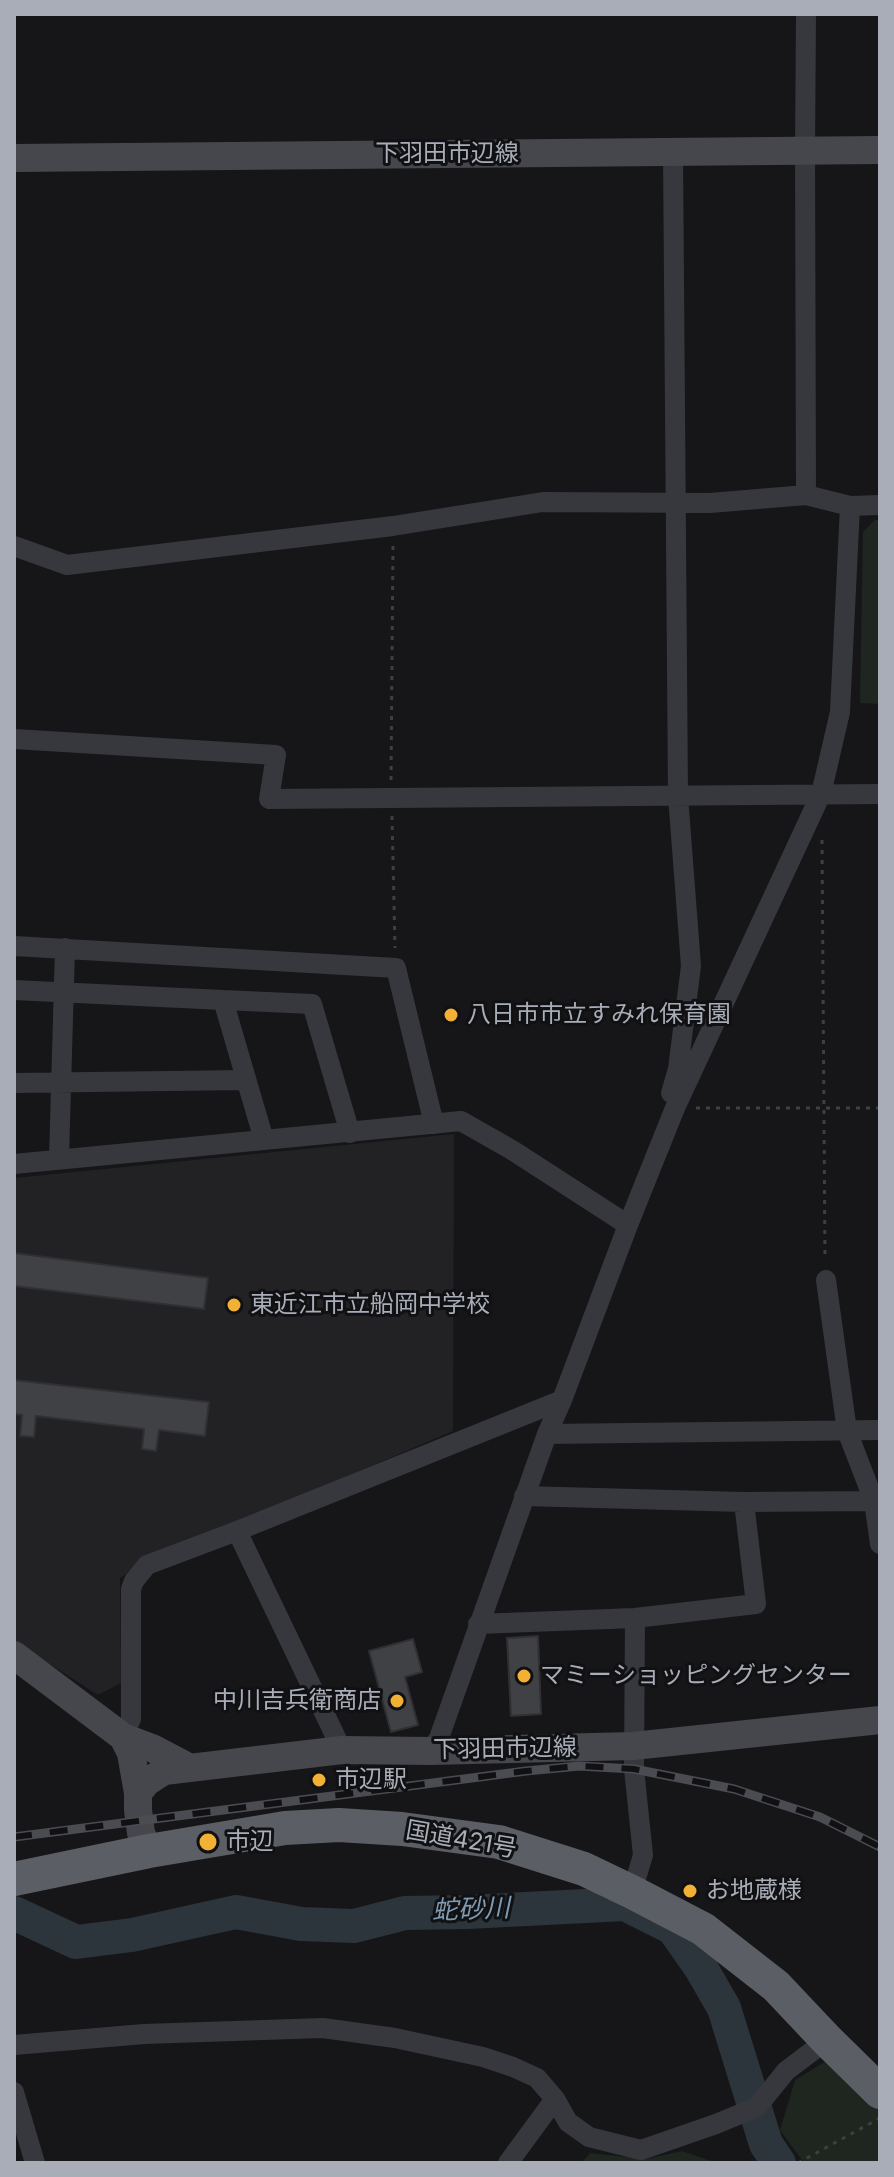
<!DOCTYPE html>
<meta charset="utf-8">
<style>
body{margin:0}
#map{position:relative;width:894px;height:2177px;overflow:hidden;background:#161618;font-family:Inter,sans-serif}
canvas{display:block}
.frame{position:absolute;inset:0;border:16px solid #a8adb8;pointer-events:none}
</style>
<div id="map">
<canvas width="894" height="2177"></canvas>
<div class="frame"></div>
</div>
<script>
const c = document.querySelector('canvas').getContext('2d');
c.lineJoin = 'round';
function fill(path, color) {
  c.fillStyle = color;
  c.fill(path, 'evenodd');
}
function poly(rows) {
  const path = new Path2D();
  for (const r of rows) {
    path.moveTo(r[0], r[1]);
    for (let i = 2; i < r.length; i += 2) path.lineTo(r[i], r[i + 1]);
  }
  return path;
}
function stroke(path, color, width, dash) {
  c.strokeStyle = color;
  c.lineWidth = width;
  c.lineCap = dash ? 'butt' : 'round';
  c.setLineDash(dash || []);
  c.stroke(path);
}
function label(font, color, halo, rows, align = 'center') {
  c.font = font + ' Inter,"Noto Sans JP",sans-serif';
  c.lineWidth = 6;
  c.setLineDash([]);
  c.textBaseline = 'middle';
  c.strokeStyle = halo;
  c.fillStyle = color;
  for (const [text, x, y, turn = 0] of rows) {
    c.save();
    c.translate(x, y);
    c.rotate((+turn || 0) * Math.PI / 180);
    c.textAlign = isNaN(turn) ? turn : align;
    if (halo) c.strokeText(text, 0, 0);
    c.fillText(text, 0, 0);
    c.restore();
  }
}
fill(poly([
 [454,1134,453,1431,144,1563,120,1578,121,1683,98,1695,14,1641,14,1178]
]), '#222225');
fill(poly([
 [875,520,880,520,880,704,860,703,863,532],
 [831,2058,880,2104,880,2163,804,2163,780,2130,795,2080],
 [682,2151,717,2163,581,2163,590,2153,646,2159]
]), '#1e261f');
stroke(poly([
 [14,1913,76,1942,132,1935,236,1912,301,1924,354,1926,405,1913,467,1912,625,1904,673,1928,701,1968,724,2008,766,2144,779,2163]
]), '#2c353c', 34);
const building = poly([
 [14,1253,208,1278,204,1309,14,1286,14,1253],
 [14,1380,209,1402,205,1436,159,1430,156,1451,142,1449,144,1429,36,1416,34,1437,20,1436,22,1415,14,1414,14,1380],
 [538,1636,541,1714,511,1716,507,1638,538,1636],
 [413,1639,422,1672,405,1677,418,1725,391,1732,369,1651,413,1639]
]);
fill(building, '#404145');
stroke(building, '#303034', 2);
stroke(poly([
 [391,780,393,544],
 [392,816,395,948],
 [822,840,825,1260],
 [696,1108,880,1108],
 [798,2163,880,2118]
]), '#3d3f44', 3, [4, 6]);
stroke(poly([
 [806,495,805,151,806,14],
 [14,546,67,565,393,526,543,502,710,503,806,495,850,506,880,505],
 [14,739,276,755,269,799,880,794],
 [14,946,396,968,434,1124],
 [14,990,223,1000,264,1140],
 [223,1000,312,1004,350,1133],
 [14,1083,246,1080],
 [671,1093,678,1069,691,966,678,796,673,152],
 [59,1158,65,948],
 [14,1164,461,1121,512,1150,628,1225],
 [826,1280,847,1431,874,1501,880,1544],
 [547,1434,880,1430],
 [524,1496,744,1502,874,1501],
 [237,1531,342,1750],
 [478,1624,635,1618,756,1604,744,1502],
 [123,1737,131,1719,131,1589,134,1581,147,1565,237,1531,562,1400],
 [431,1751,439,1738,547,1434,562,1400,628,1225,675,1108,821,794,840,712,850,506],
 [632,1892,643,1855,634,1769,635,1618],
 [14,2045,144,2034,323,2028,395,2038,483,2057,513,2067,537,2078,555,2099],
 [14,2092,35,2163],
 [508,2163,555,2099,568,2122,589,2137,641,2150,716,2124,757,2107,786,2071,827,2040]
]), '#37383d', 20);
stroke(poly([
 [14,158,880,150],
 [14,1655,123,1737,131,1753,138,1793,138,1810,141,1833,149,1851],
 [123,1737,152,1748,190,1768],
 [138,1793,147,1782,164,1771,342,1750,431,1751,633,1746,880,1720]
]), '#45474d', 28);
stroke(poly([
 [14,1879,149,1851,285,1828,339,1825,402,1829,499,1842,584,1869,632,1892,703,1929,776,1986,827,2040,880,2092]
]), '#5b5e65', 34);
const rail = poly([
 [14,1837,526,1771,579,1766,634,1769,734,1789,820,1817,880,1847]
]);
stroke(rail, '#4a4c52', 9);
stroke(rail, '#111113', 6, [18]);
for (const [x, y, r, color] of [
 [451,1015,8,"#f2b134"],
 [234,1305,8,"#f2b134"],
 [524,1676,8,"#f2b134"],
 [397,1701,8,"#f2b134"],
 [319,1780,8,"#f2b134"],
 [208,1842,10,"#f2b134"],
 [690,1891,8,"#f2b134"]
]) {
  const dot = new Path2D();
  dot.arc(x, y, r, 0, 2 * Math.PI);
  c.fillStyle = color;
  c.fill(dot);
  stroke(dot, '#111113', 3);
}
label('24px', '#a8adb8', '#111113', [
 ["下羽田市辺線",447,154],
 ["下羽田市辺線",505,1749,-1],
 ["国道421号",461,1840,10]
]);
label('24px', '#a8adb8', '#111113', [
 ["八日市市立すみれ保育園",467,1015],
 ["東近江市立船岡中学校",250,1305],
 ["マミーショッピングセンター",540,1676],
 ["中川吉兵衛商店",381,1701,"right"],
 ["市辺駅",335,1780],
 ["市辺",226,1842],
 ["お地蔵様",706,1891]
], 'left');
label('italic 26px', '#7f9bb3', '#111113', [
 ["蛇砂川",471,1910,-2]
]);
</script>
